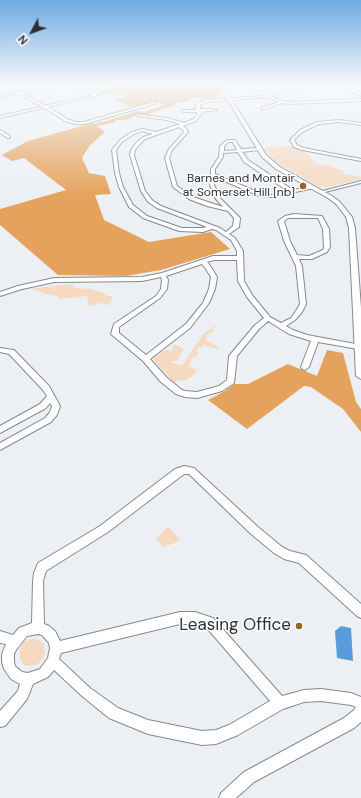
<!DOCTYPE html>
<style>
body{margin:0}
#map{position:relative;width:361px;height:798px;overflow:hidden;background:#ecf0f4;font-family:"DM Sans",sans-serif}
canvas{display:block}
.north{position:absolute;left:12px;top:12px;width:40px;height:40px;-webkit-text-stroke:3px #fcfdfe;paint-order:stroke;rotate:229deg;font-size:11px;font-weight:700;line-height:16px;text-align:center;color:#2e3031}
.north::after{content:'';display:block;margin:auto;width:14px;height:18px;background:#2e3031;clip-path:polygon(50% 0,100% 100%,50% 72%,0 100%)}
</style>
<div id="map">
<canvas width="361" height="798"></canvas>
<div class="north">N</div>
</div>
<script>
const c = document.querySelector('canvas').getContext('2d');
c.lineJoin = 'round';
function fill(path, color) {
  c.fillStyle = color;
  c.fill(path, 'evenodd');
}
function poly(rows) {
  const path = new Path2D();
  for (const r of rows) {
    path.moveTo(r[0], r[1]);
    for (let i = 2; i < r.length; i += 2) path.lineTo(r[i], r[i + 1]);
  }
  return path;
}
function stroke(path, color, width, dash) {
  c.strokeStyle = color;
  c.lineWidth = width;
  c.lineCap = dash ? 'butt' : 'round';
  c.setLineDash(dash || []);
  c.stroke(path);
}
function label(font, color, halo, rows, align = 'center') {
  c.font = font + ' "DM Sans",sans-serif';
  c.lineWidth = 3;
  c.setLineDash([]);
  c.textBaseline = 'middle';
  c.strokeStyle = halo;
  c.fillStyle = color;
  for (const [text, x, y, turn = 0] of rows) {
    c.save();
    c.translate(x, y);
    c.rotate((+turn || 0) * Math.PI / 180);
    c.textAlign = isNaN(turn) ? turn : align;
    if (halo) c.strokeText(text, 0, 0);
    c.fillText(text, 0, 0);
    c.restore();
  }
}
fill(poly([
 [292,146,302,150,317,164,328,165,344,171,342,173,361,177,361,179,327,187,318,186,282,166,274,160,264,148],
 [60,285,73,285,73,288,90,289,102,292,107,296,114,296,110,299,112,300,109,302,112,304,110,305,102,303,89,306,87,296,60,299,57,296,46,294,39,291,30,289],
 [214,326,216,326,212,329,214,331,205,336,207,338,205,340,219,347,219,349,203,345,201,348,199,347,196,351,198,353,195,357,193,356,188,367,196,369,195,374,186,380,183,381,179,380,174,383,153,359,167,349,170,351,174,348,171,346,176,345,184,349,177,361,172,361,172,363,181,365,184,364,195,345,200,340,202,335],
 [168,526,180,539,175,543,163,547,156,539],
 [34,638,43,643,45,654,43,658,38,664,27,666,24,665,20,659,20,649,24,642]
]), '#f5dac1');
fill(poly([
 [117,84,129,84,124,85,126,86,134,84,224,84,223,86,224,88,220,89,221,93,222,93,218,98,193,98,188,101,176,103,173,106,151,113,148,116,144,115,142,113,126,120,117,120,112,123,97,126,105,132,90,145,82,158,89,173,105,176,111,194,95,195,104,220,149,242,211,232,230,249,161,270,126,276,58,275,0,225,0,209,66,190,24,158,12,161,2,155,28,141,86,125,107,121,136,111,144,112,165,105,156,102,132,107,115,100,130,95,117,95,116,94,118,93,114,92,101,94,100,94,101,92,98,91,111,88,111,86],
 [327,350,343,353,356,402,361,409,361,432,343,409,311,387,304,386,247,429,208,400,225,391,234,384,248,384,288,364,317,376]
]), '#e5a25d');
fill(poly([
 [341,626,351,628,353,661,337,658,335,631]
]), '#599bdb');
const minor = poly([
 [0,84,4,84,20,92,68,84,23,94,45,105,67,119,75,122,84,122,154,102,157,103,85,124,75,124,65,121,43,107,19,94,0,98,0,96,16,93,0,84],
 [307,84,361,84,361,86,348,86,361,94,361,96,348,90,344,86,307,86,270,96,283,101,289,102,361,99,361,101,289,104,282,103,262,110,261,108,279,102,267,97,207,102,200,105,200,109,215,109,217,110,201,112,202,113,196,121,183,126,186,128,188,132,172,150,169,158,177,186,193,197,223,207,216,199,210,185,211,169,219,157,220,146,227,140,235,140,241,149,260,148,261,149,259,150,242,152,248,160,293,190,314,186,314,188,272,197,259,196,215,177,214,185,220,198,240,218,239,227,229,234,235,238,243,251,244,281,252,295,270,317,281,323,291,318,296,311,300,304,296,266,284,241,278,221,285,216,294,214,322,216,329,229,330,247,327,252,312,259,299,259,302,266,306,304,302,312,295,320,286,326,293,330,307,335,361,345,361,349,358,349,318,342,309,367,305,370,302,369,301,367,311,341,289,334,268,321,259,329,237,356,234,383,222,391,197,398,185,397,176,394,161,382,143,361,111,334,114,324,156,296,161,289,162,280,161,277,142,281,54,282,22,289,0,296,0,292,18,286,54,278,142,277,162,273,213,256,237,256,237,251,231,240,216,230,212,229,203,232,179,231,143,218,129,207,119,187,115,173,112,150,120,140,132,132,142,129,156,132,180,124,167,120,137,116,136,114,167,118,184,123,194,119,198,113,197,112,183,112,182,110,196,110,195,108,197,103,206,100,261,96,307,84],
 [179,127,183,130,184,132,169,149,165,158,173,187,189,199,207,206,228,211,234,218,233,226,226,232,220,228,161,206,152,200,145,191,134,155,135,150,139,145,145,139,179,127],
 [142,131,153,134,143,137,136,143,131,150,130,155,141,191,148,202,157,208,207,227,202,228,182,228,147,216,133,205,123,187,119,173,116,150,122,142,134,134,142,131],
 [228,142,233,142,237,150,224,151,224,146,228,142],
 [238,152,244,162,288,191,272,195,262,194,215,174,215,169,223,157,223,153,238,152],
 [288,218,318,218,323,229,324,247,323,250,309,256,297,255,290,241,284,221,288,218],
 [214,260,237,260,238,281,247,297,264,318,255,325,229,356,227,380,219,386,197,392,185,391,182,390,167,378,150,359,190,328,209,303,215,289,217,277,211,267,207,262,214,260],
 [202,264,206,269,211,277,209,289,203,303,186,324,146,355,119,333,119,327,160,298,167,289,168,280,166,276,202,264],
 [339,120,361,123,361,125,339,122,319,124,302,132,294,140,297,145,304,148,361,159,361,161,302,150,294,147,290,140,300,130,317,122,339,120],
 [0,130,10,136,10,138,8,138,0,133,0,130],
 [361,181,361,183,321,193,319,192,361,181],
 [0,348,14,350,49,386,60,406,57,415,51,422,0,450,0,443,45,418,50,412,52,406,50,403,46,408,0,433,0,426,40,404,47,396,43,390,9,354,0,352,0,348],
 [184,466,194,468,258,527,282,547,290,551,306,555,361,604,361,618,357,616,299,563,284,559,274,553,250,533,189,474,184,474,108,532,46,571,43,581,44,624,49,626,55,631,60,641,180,612,195,612,213,618,282,696,304,690,321,689,351,693,361,697,361,722,354,728,254,782,236,798,219,798,221,793,244,772,344,718,354,710,356,707,351,705,321,701,304,702,283,709,238,735,221,742,216,744,202,745,148,734,109,718,82,696,54,670,48,677,33,684,27,699,5,726,0,727,0,711,18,691,20,684,11,679,4,669,2,662,2,654,6,644,0,643,0,631,13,635,19,628,32,623,33,581,34,573,38,563,100,526,175,469,184,466],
 [180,624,195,624,206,627,270,701,229,725,216,730,202,731,148,720,118,708,90,688,59,659,61,653,180,624],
 [38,634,42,635,49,643,50,648,48,658,40,669,28,673,22,672,15,666,14,662,14,654,16,650,27,636,38,634]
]);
const tertiary = poly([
 [73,84,78,84,99,95,0,118,0,116,93,95,73,84],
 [227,84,231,84,227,92,266,155,280,167,332,196,340,202,352,217,355,228,361,308,361,379,356,376,349,228,346,217,336,204,328,198,276,169,262,157,223,92,227,84]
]);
stroke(minor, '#86898c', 2);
stroke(tertiary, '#86898c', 2);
fill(minor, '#fff');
fill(tertiary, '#fff');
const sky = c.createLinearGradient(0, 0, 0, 196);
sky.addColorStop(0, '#6faae3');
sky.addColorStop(0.43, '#f6f8fa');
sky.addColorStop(1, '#f6f8fa00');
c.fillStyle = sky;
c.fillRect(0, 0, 361, 196);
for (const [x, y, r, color] of [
 [303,186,4,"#9c6220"],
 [299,626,4,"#9c6220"]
]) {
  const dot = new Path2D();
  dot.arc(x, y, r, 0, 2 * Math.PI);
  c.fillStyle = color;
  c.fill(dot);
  stroke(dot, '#fcfdfe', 1.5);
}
label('12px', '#2e3031', '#fcfdfe', [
 ["Barnes and Montair",295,179],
 ["at Somerset Hill [nb]",295,193]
], 'right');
label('17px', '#2e3031', '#fcfdfe', [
 ["Leasing Office",291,626]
], 'right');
</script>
